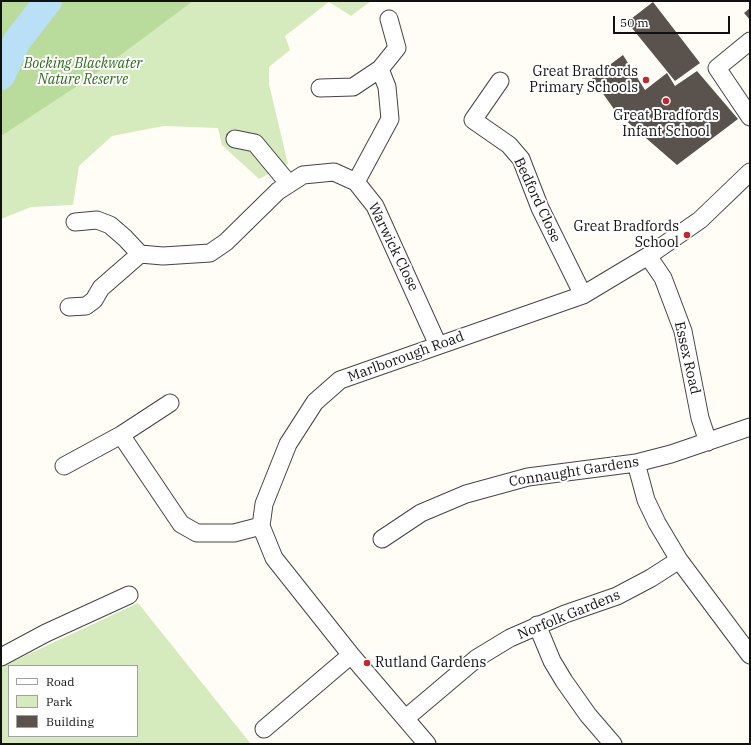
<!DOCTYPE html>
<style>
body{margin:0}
#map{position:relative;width:751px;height:745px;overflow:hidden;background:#fffdf5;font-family:"IBM Plex Serif",serif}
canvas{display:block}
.frame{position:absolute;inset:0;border:2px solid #111;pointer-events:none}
.legend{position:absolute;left:8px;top:665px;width:130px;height:72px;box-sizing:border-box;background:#fff;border:1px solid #a0a0a0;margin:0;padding:5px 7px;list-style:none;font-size:12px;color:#111}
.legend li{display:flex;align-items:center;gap:8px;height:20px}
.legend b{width:20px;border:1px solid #a0a0a0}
.scale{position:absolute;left:613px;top:16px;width:117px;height:18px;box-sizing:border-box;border:2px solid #111;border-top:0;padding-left:5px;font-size:12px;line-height:14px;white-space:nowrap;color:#111;-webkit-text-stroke:3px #fff;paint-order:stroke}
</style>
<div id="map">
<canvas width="751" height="745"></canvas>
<div class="frame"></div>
<ul class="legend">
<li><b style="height:5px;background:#fff"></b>Road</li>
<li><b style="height:11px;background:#d5ebbd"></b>Park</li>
<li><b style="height:11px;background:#5a524d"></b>Building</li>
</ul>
<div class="scale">50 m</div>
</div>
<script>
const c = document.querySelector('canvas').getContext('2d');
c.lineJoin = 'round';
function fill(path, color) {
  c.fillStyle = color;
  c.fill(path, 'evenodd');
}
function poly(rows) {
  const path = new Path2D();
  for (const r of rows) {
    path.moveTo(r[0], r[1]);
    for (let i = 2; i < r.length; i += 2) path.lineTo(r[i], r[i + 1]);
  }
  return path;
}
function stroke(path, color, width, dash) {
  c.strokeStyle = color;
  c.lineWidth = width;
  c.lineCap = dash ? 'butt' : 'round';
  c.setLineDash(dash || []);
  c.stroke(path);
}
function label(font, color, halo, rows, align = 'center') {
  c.font = font + ' "IBM Plex Serif",serif';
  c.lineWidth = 4;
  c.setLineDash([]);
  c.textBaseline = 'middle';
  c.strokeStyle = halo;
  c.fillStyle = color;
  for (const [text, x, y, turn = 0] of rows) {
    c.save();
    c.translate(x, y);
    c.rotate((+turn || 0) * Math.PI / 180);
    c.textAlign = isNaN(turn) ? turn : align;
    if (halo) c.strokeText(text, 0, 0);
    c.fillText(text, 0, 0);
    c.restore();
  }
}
fill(poly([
 [1,1,371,1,351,16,329,2,285,36,290,50,269,67,269,84,288,164,259,179,222,145,218,128,164,126,112,136,79,166,73,205,31,207,1,219],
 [138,603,251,744,1,744,1,667],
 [9,666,137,666,137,736,9,736]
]), '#d5ebbd');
fill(poly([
 [1,1,193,1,91,77,1,136]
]), '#b9dc9c');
stroke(poly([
 [1,76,17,41,48,1]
]), '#b9e0f7', 28);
fill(poly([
 [653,2,700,63,675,81,627,22],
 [750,8,750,20,744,13],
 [623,55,645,90,667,73,675,86,697,71,738,119,677,165,616,112,592,78]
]), '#5a524d');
const minor = poly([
 [750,41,717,68,750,117],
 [500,81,473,120,509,145,521,159,540,208,583,295],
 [320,88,353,87,380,69],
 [235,139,255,143,289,184],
 [356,182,390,119,387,87,380,69,397,48,389,19],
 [75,222,97,220,110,225,125,238,140,254],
 [140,254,163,256,210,253,226,242,278,191,303,175,334,172,356,182,375,206,438,345],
 [648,256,663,278,683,331,700,418,708,442],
 [69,307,86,306,94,300,101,288,140,254],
 [121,435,170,403],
 [636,463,646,500,657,523,679,560,750,655],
 [64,466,121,435,181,524,197,533,234,533,261,526],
 [382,539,421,513,466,494,528,477,636,463,671,454,750,427],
 [537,625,552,661,564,681,588,715,613,744],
 [1,657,46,633,129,595],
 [406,718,477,658,510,638,565,614,617,596,651,578,679,560],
 [264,729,351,655],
 [427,744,351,655,274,558,261,526,264,504,288,444,315,402,340,380,583,295,648,256,700,220,750,172]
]);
stroke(minor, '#444', 19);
stroke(minor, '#fff', 17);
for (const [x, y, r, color] of [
 [646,80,4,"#c4262e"],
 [666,101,4,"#c4262e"],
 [687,235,4,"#c4262e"],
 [367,663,4,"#c4262e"]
]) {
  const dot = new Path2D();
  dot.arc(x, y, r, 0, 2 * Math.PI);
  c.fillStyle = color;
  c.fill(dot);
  stroke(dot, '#fff', 1.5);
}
label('italic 14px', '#2f6b1f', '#fff', [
 ["Bocking Blackwater",83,64],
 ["Nature Reserve",83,80]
]);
label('14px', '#111', '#fff', [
 ["Great Bradfords",638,72],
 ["Primary Schools",638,88],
 ["Great Bradfords",666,116,"center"],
 ["Infant School",666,132,"center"],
 ["Great Bradfords",679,227],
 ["School",679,243],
 ["Rutland Gardens",375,663,"left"]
], 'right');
label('14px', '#111', '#fff', [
 ["Bedford Close",537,200,65],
 ["Warwick Close",393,247,64],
 ["Marlborough Road",406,357,-20],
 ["Essex Road",687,358,77],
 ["Connaught Gardens",574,472,-9],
 ["Norfolk Gardens",569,615,-22]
]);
</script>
